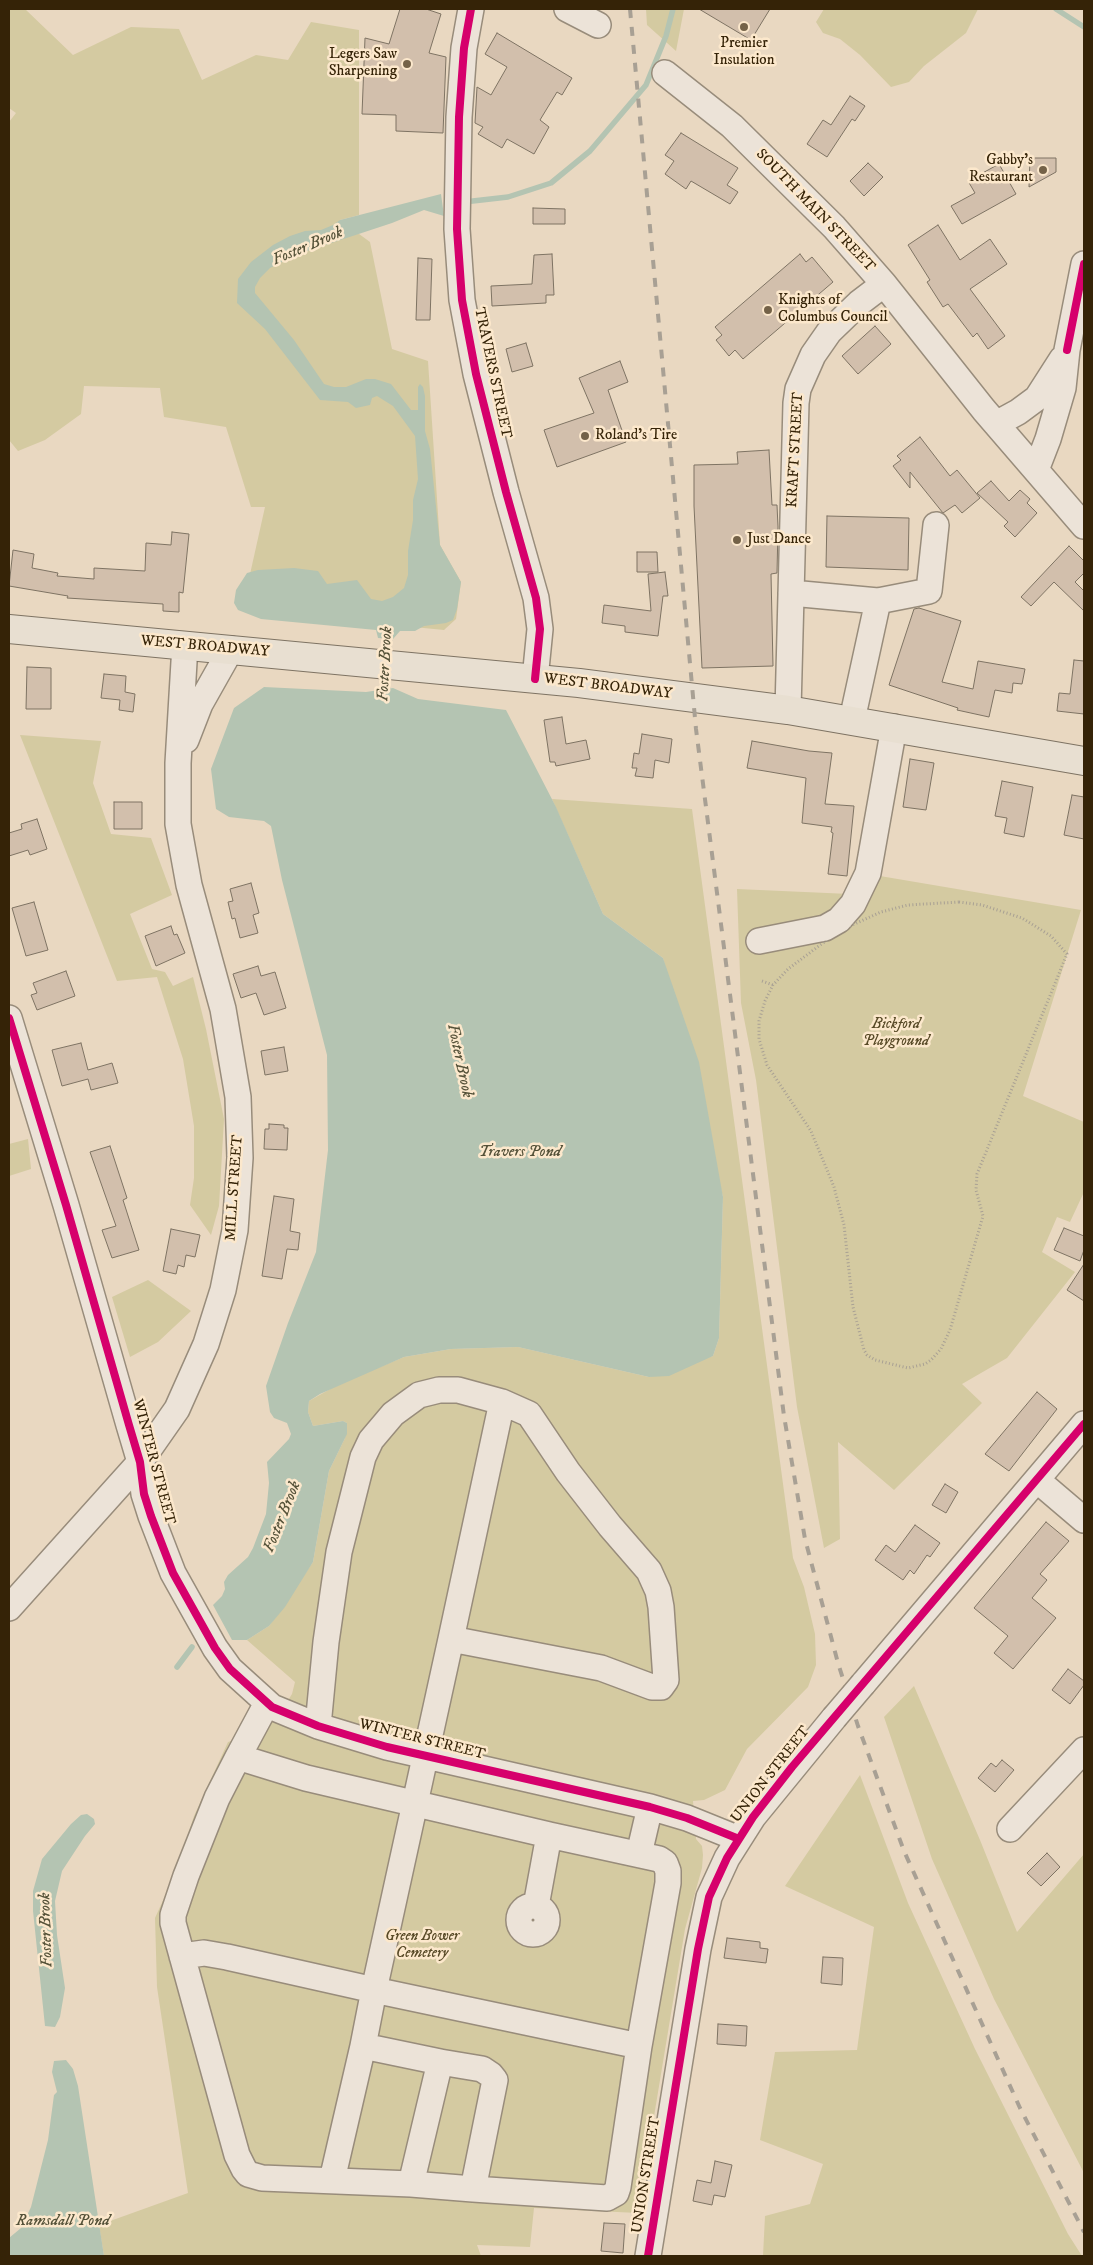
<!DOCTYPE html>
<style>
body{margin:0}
#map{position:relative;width:1093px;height:2265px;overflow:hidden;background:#e9d8c1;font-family:"IM FELL DW Pica",serif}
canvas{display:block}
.frame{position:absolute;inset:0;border:10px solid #352307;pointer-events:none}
</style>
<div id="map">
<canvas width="1093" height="2265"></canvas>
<div class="frame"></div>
</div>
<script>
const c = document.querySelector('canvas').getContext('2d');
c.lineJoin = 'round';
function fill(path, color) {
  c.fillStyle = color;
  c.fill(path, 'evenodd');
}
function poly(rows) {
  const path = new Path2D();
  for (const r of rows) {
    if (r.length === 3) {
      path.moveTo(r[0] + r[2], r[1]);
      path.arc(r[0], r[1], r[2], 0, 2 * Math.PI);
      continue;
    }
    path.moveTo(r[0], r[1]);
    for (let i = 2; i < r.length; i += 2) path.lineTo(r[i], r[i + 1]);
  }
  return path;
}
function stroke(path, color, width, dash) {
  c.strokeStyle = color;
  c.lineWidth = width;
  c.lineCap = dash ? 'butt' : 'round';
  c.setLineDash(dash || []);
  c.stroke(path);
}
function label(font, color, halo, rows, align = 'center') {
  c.font = font + ' "IM FELL DW Pica",serif';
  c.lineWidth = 5;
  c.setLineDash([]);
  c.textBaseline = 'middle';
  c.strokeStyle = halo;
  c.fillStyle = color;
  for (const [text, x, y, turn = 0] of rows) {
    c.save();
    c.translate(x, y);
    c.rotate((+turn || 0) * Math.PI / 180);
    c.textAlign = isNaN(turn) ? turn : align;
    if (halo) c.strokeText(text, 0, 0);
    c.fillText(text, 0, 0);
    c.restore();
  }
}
fill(poly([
 [9,9,25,9,73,55,131,27,179,29,202,80,256,55,288,60,311,22,359,30,359,215,340,220,370,242,392,349,428,361,440,545,461,582,456,619,444,630,242,610,265,507,251,507,226,427,164,417,160,388,84,386,81,414,45,440,18,451,9,440,9,122,16,113,9,108],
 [646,9,684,9,676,51,647,25],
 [824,9,978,9,966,33,924,66,909,82,891,87,860,55,840,39,823,33,816,22],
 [20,735,101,741,93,783,111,834,151,838,172,895,130,914,152,969,165,972,173,986,193,977,206,1029,224,1119,219,1206,211,1235,190,1205,194,1178,194,1126,183,1059,157,977,117,981],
 [552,799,692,809,793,1558,804,1587,815,1634,816,1665,808,1687,747,1749,725,1790,704,1800,693,1801,696,1839,702,1846,703,1855,702,1868,685,1929,638,2213,534,2208,530,2247,477,2245,481,2256,104,2256,99,2225,188,2193,157,1987,155,1918,174,1876,194,1816,228,1742,251,1735,271,1719,277,1718,292,1694,295,1682,247,1640,269,1626,313,1562,329,1471,345,1438,347,1423,343,1421,313,1426,308,1412,309,1401,339,1384,404,1357,451,1349,518,1347,649,1377,713,1356,719,1338,723,1197,663,958,603,914],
 [874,875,1081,910,1023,1096,1084,1122,1084,1192,1070,1222,1057,1217,1042,1252,1075,1272,1007,1358,962,1384,982,1403,894,1490,838,1442,840,1539,824,1548,797,1407,756,1080,741,1003,737,889,872,895],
 [28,1139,31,1169,9,1176,9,1144],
 [148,1280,191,1311,158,1342,130,1357,112,1297],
 [914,1686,980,1840,1017,1932,1084,1854,1084,2173,994,1999,932,1859,884,1717],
 [860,1775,908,1903,975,2049,1068,2234,1082,2256,763,2256,765,2216,810,2204,823,2164,760,2140,775,2052,857,2050,874,1927,785,1886]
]), '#d4caa1');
fill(poly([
 [441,194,444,216,424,210,392,223,298,254,270,268,260,278,255,287,255,293,294,340,324,384,334,387,346,387,366,379,375,379,391,384,411,410,418,410,418,387,420,384,423,387,425,396,425,431,430,449,440,545,461,582,457,609,453,620,446,623,424,626,415,631,400,631,393,639,378,638,376,630,261,619,238,610,234,603,236,590,247,573,258,570,294,568,318,571,327,584,357,580,371,599,382,601,393,597,404,588,408,575,408,551,413,520,413,500,418,479,415,436,393,406,377,396,372,398,370,405,356,408,348,402,320,400,265,329,237,303,238,279,251,262,273,245,290,236,305,231,321,230,333,225,340,220],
 [264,687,366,692,393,688,418,699,506,710,556,807,603,914,663,958,699,1062,723,1197,719,1338,713,1356,669,1376,649,1377,518,1347,451,1349,404,1357,320,1394,309,1401,308,1412,313,1426,343,1421,347,1423,347,1434,329,1471,313,1562,285,1607,269,1626,247,1640,232,1640,213,1605,222,1596,225,1589,224,1582,228,1575,248,1557,253,1548,266,1514,269,1483,267,1462,289,1439,291,1434,287,1423,274,1418,270,1412,266,1386,288,1323,316,1252,328,1150,327,1055,282,880,271,826,264,821,229,817,216,809,211,769,234,708],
 [87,1814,94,1819,95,1824,85,1836,62,1871,55,1901,57,1935,65,1988,60,2017,55,2027,45,2026,33,1911,33,1891,42,1859,71,1824,81,1815],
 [66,2060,73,2069,78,2086,104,2256,9,2256,9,2238,21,2228,31,2207,48,2140,54,2095,57,2092,52,2072,54,2061]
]), '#b4c4b2');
stroke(poly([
 [1056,9,1084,27],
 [464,202,508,197,551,183,590,151,646,85,666,36,673,9],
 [386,658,388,633],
 [384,696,385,673],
 [177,1667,192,1647]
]), '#b4c4b2', 5.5);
const building = poly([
 [400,9,426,9,441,14,429,53,446,57,443,133,396,131,396,115,362,114,365,38,389,44,400,9],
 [699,9,770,9,751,40,699,9],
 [497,33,572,78,562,95,557,92,540,120,549,127,534,154,507,139,502,148,478,134,483,127,475,123,477,87,491,95,507,67,485,54,497,33],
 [850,96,865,106,855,121,852,119,827,157,807,144,823,120,831,125,850,96],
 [681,133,738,168,727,185,738,192,730,204,691,181,686,189,665,174,674,161,665,155,681,133],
 [1030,158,1056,158,1056,172,1029,187,1030,158],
 [868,163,883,177,864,196,850,181,868,163],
 [999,164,1016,194,962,224,951,206,975,193,968,181,999,164],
 [533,208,565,209,565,224,533,224,533,208],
 [938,225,960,260,990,239,1007,264,970,289,1005,336,988,349,977,333,973,337,948,304,943,307,927,282,930,280,908,245,938,225],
 [552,254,554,295,546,295,546,303,492,306,491,286,532,284,534,255,552,254],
 [800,254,806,262,812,257,833,282,743,359,735,350,729,356,716,340,722,335,715,327,800,254],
 [418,258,432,259,430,320,416,320,418,258],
 [875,326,891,344,858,374,842,356,875,326],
 [526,343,533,366,512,372,506,349,526,343],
 [620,361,628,382,608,390,626,442,557,467,544,430,594,413,579,378,620,361],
 [920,437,950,476,957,470,980,498,962,513,955,505,943,513,910,472,910,488,893,466,901,460,897,456,920,437],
 [769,450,772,505,777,505,778,527,777,573,771,574,773,666,702,668,694,506,694,465,738,464,737,452,769,450],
 [991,481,1009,501,1020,490,1030,499,1027,503,1037,513,1015,537,1004,526,1008,522,977,493,991,481],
 [827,516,909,518,908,570,826,567,827,516],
 [172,532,189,534,183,593,179,592,179,612,163,611,163,604,67,598,68,596,9,586,13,550,34,554,32,568,58,573,57,576,94,579,94,568,145,571,146,543,171,545,172,532],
 [1069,546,1084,561,1084,573,1075,582,1084,591,1084,611,1054,582,1031,606,1021,597,1069,546],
 [637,552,657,552,658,572,637,572,637,552],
 [665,572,668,596,663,596,658,636,625,632,625,626,602,623,604,605,651,611,648,574,665,572],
 [919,608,961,621,942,682,973,689,978,661,1025,669,1022,684,1013,683,1012,693,995,690,989,717,957,710,958,708,889,685,914,609,919,608],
 [1074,660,1084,661,1084,714,1057,711,1059,693,1070,694,1074,660],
 [27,667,51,668,51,709,26,709,27,667],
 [104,674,126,676,125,692,135,694,133,712,119,710,120,700,101,698,104,674],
 [562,717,566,744,586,740,590,759,556,766,555,762,550,762,544,720,562,717],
 [642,734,672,739,669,763,655,760,653,778,635,776,637,768,632,768,634,753,639,754,642,734],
 [752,741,809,751,832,753,825,804,854,806,847,876,828,874,833,833,831,832,832,827,802,823,806,778,747,768,752,741],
 [910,759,934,763,926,810,903,807,910,759],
 [1002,781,1033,787,1024,837,1004,833,1007,818,995,816,1002,781],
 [1072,795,1084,797,1084,839,1064,835,1072,795],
 [114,802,142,802,142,829,114,829,114,802],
 [37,819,47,849,30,855,28,850,9,856,9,833,22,829,21,824,37,819],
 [251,883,259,913,253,915,258,933,240,938,235,918,232,919,228,902,233,901,230,889,251,883],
 [34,902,48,950,26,956,12,908,34,902],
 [171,926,174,935,177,934,185,953,156,966,145,936,171,926],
 [258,966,261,976,275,972,286,1008,264,1015,256,993,241,998,233,974,258,966],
 [66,971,75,996,37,1010,31,995,37,993,33,983,66,971],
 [81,1043,88,1070,112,1063,118,1083,91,1090,88,1079,62,1086,52,1050,81,1043],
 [284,1047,288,1071,265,1075,261,1051,284,1047],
 [269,1124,284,1125,284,1128,288,1128,287,1150,264,1149,265,1129,269,1129,269,1124],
 [110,1146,127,1198,123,1200,139,1250,112,1258,102,1230,116,1226,90,1152,110,1146],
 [274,1196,294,1199,290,1231,300,1233,298,1250,287,1249,282,1279,262,1276,274,1196],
 [1064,1228,1084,1236,1084,1250,1080,1261,1054,1250,1064,1228],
 [171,1229,200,1235,195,1257,186,1255,184,1267,178,1265,176,1274,163,1271,171,1229],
 [1084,1264,1084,1301,1067,1290,1084,1264],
 [1037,1392,1057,1409,1009,1471,985,1454,1037,1392],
 [945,1484,958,1492,946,1513,932,1505,945,1484],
 [1046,1522,1069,1541,1040,1574,1047,1580,1032,1598,1056,1618,1013,1669,994,1653,1008,1636,974,1608,1046,1522],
 [915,1525,940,1543,930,1557,927,1555,914,1574,910,1570,903,1580,875,1560,886,1545,895,1552,915,1525],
 [1068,1669,1084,1681,1084,1685,1070,1704,1052,1690,1068,1669],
 [1002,1760,1014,1770,995,1792,978,1778,991,1763,996,1767,1002,1760],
 [1047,1853,1060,1867,1041,1886,1027,1873,1047,1853],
 [727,1938,760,1942,760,1948,768,1949,766,1963,724,1958,727,1938],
 [823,1957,843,1958,842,1985,821,1983,823,1957],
 [718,2024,747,2026,746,2046,717,2044,718,2024],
 [715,2161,732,2165,725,2197,714,2195,712,2205,693,2201,697,2180,711,2183,715,2161],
 [604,2223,625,2224,623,2253,601,2251,604,2223]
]);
fill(building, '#d2bfac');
stroke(building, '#7e7363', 1);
const minor = poly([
 [471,9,464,48,459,117,457,229,462,300,476,374,506,492,536,598,540,629,535,679],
 [567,9,598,25],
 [665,73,732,126,834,227,884,284,984,410,1084,526],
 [996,424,1018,412,1037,398,1062,359],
 [1036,470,1048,439,1063,388,1067,350,1084,264],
 [791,593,878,601,852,720],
 [878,601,929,591,936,525],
 [788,710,796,403,798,389,813,355,829,332,859,303,884,284],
 [186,740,200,704,231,649],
 [759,941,825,928,839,920,853,904,868,873,894,727],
 [9,1018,66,1205,129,1425,140,1462,144,1494,151,1516,173,1573,215,1648,230,1669,272,1707,318,1726,387,1747,650,1807,687,1818,739,1839],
 [1037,1480,1084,1520],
 [9,1608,140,1462,177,1409,206,1344,223,1290,235,1230,240,1158,238,1097,223,1009,189,885,178,824,178,763,185,645],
 [451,1639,502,1402,529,1414,568,1472,610,1526,649,1571,658,1591,661,1607,666,1680,661,1687,652,1687,601,1668,451,1639,374,1990,639,2046,668,1883,668,1871,665,1863,659,1859,549,1835],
 [863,1684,1084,1424],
 [318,1726,326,1642,339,1552,363,1457,371,1440,393,1414,419,1395,439,1390,458,1390,502,1402],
 [238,1757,267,1703],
 [1010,1829,1084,1750],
 [639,1854,650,1807],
 [533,1920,14],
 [182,1956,204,1953,227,1957,374,1990,363,2046],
 [440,2062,482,2069,491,2075,495,2080,473,2189,607,2198,616,2193,618,2187,639,2046],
 [332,2180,363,2046,440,2062,411,2184,262,2178,248,2174,244,2169,237,2155,173,1923,173,1915,186,1876,217,1798,238,1757,306,1778,549,1835,536,1906],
 [411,2184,473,2189],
 [648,2256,698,1949,709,1897,727,1858,753,1817,834,1718]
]);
const major = poly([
 [9,629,579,683,788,710,1084,761]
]);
stroke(minor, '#988c7b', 28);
stroke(major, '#7e7363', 30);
stroke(poly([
 [959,902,982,905,1022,918,1051,936,1067,954,977,1174,976,1190,983,1216,950,1330,941,1349,931,1360,925,1364,908,1368,875,1360,867,1355,864,1350,853,1307,844,1225,834,1187,811,1131,767,1065,759,1039,759,1021,765,1001,773,985,788,969,839,931,881,912,908,905,959,902],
 [762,981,773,985]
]), '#a8a094', 3, [1, 2.5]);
stroke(minor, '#ece3d8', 25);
stroke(major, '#e8dfd1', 28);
stroke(poly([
 [630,9,696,729,784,1416,805,1539,838,1663,858,1726,904,1851,1020,2108,1084,2232]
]), '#a8a094', 4, [9, 9]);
const minorBridge = poly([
 [834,1718,863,1684]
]);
stroke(minorBridge, '#988c7b', 28, []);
stroke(minorBridge, '#ece3d8', 25);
stroke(poly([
 [471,9,464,48,459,117,457,229,462,300,476,374,506,492,536,598,540,629,535,679],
 [1067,350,1084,264],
 [9,1018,66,1205,129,1425,140,1462,144,1494,151,1516,173,1573,215,1648,230,1669,272,1707,318,1726,387,1747,650,1807,687,1818,739,1839],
 [648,2256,698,1949,709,1897,727,1858,753,1817,792,1767,1084,1424]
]), '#d6006c', 8);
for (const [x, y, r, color] of [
 [744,27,5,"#746248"],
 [407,64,5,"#746248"],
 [1043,170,5,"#746248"],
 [768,310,5,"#746248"],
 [585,436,5,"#746248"],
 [737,540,5,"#746248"]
]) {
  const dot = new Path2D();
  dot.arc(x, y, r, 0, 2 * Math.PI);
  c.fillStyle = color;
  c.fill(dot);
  stroke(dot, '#fce8cc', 2);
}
label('15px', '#352307', '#fce8cc', [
 ["Premier",744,44,"center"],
 ["Insulation",744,61,"center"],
 ["Legers Saw",397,55,"right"],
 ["Sharpening",397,72,"right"],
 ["Gabby's",1033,161,"right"],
 ["Restaurant",1033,178,"right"],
 ["Knights of",778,301],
 ["Columbus Council",778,318],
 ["Roland's Tire",595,436],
 ["Just Dance",747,540]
], 'left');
label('15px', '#352307', '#fce8cc', [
 ["SOUTH MAIN STREET",815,211,46],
 ["TRAVERS STREET",492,373,78],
 ["KRAFT STREET",796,450,-87],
 ["WEST BROADWAY",205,647,5],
 ["WEST BROADWAY",608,687,7],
 ["MILL STREET",235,1188,-86],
 ["WINTER STREET",153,1462,75],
 ["WINTER STREET",422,1740,14],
 ["UNION STREET",771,1775,-52],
 ["UNION STREET",647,2175,-81]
]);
label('italic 15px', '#584a27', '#fce8cc', [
 ["Bickford",896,1025],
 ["Playground",896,1042],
 ["Green Bower",422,1937],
 ["Cemetery",422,1954]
]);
label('italic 16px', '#545138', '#fce8cc', [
 ["Foster Brook",308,247,-23],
 ["Foster Brook",386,664,-87],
 ["Foster Brook",459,1061,78],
 ["Travers Pond",520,1153],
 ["Foster Brook",283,1517,-68],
 ["Foster Brook",47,1930,-92],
 ["Ramsdall Pond",63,2222]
]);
</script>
